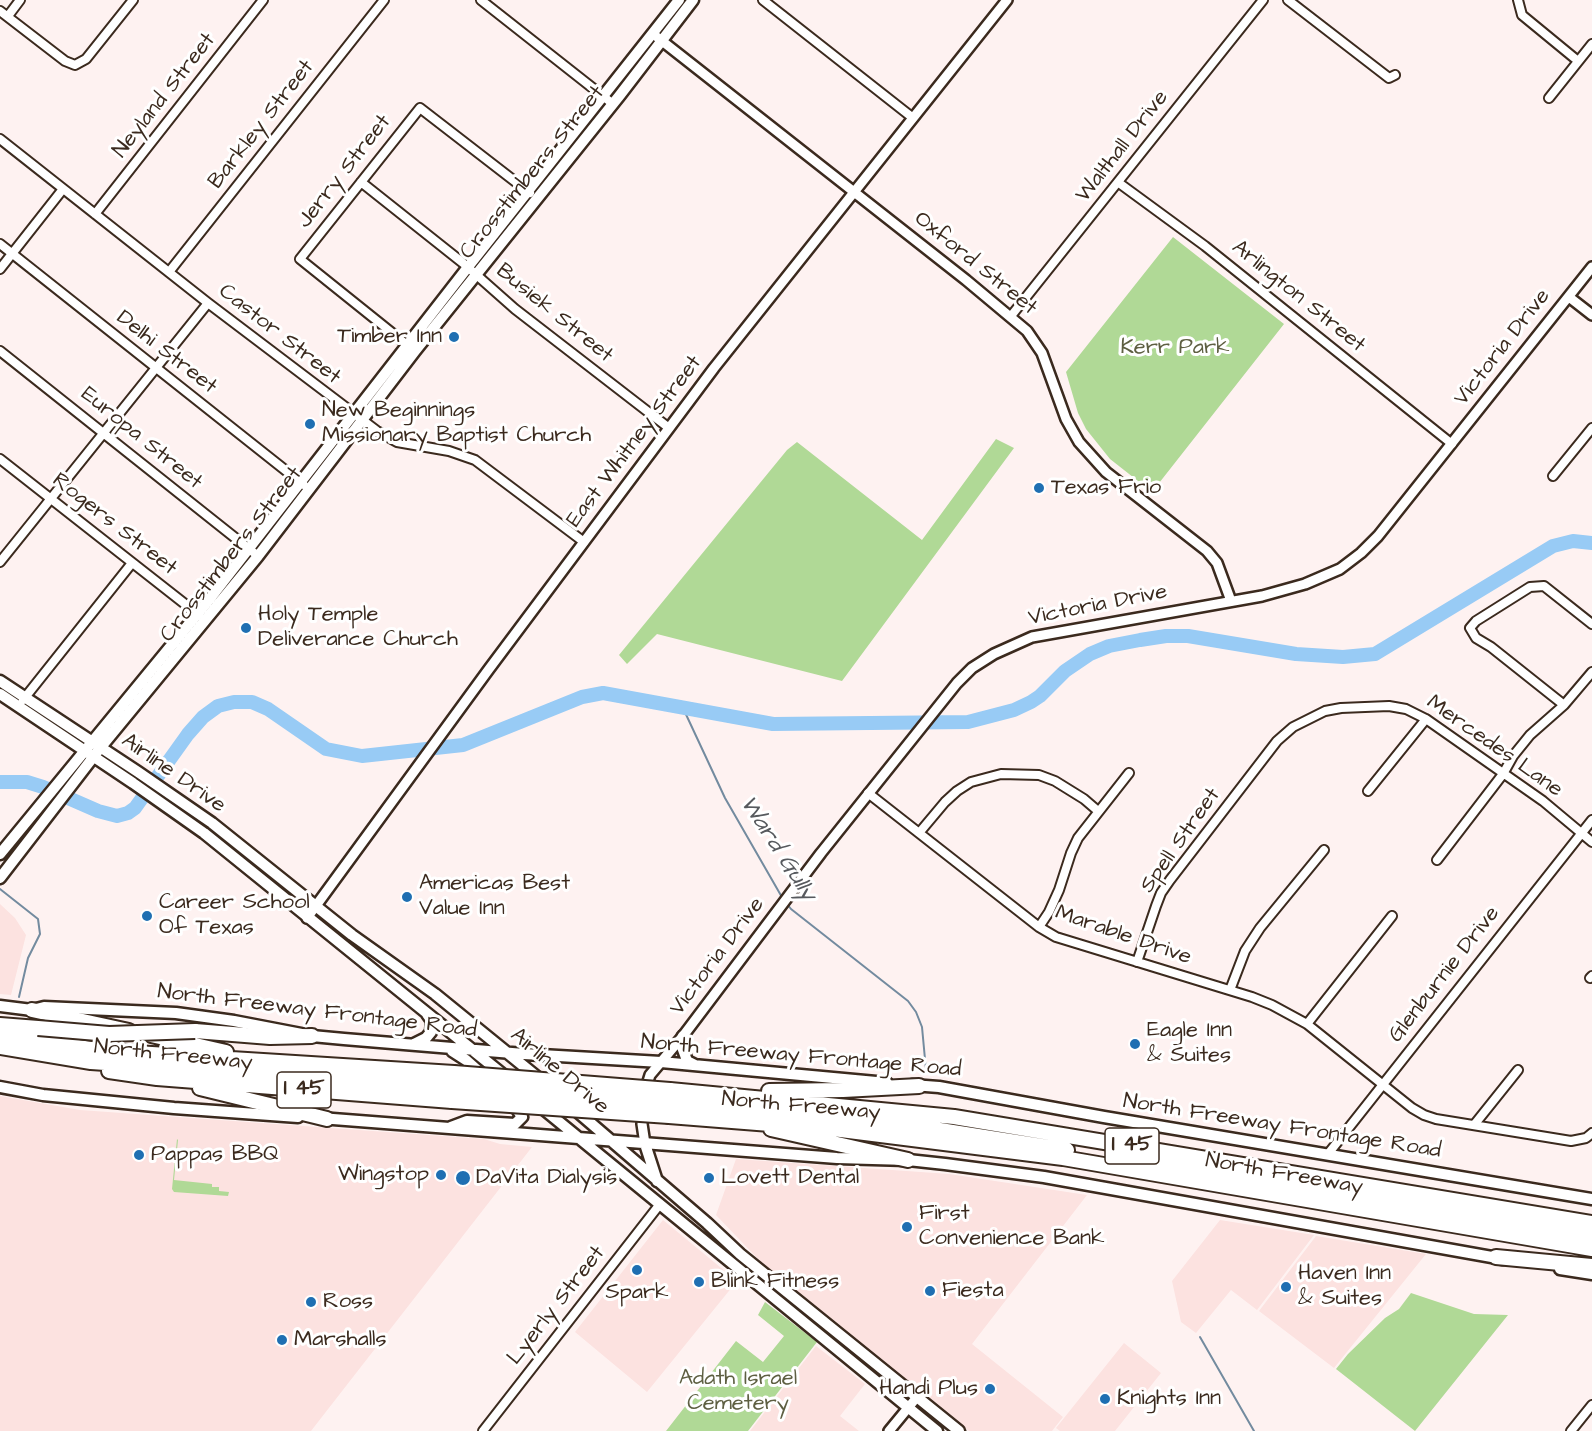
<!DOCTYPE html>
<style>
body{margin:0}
canvas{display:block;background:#fef2f1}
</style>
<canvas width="1592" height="1431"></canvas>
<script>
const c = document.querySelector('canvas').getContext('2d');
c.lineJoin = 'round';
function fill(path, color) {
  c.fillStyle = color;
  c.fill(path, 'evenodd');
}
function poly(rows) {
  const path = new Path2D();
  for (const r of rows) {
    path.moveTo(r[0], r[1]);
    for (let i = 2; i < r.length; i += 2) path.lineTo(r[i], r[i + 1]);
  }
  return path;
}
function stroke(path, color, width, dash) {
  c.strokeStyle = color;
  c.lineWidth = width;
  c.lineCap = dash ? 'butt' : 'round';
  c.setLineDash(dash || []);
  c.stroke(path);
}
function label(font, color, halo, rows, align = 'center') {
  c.font = font + ' "Architects Daughter",sans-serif';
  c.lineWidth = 6;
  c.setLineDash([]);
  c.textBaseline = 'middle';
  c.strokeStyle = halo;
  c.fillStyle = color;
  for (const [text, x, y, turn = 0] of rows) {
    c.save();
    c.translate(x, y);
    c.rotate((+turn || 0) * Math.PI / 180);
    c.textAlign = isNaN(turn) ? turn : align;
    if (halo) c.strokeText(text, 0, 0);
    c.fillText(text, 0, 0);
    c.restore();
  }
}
fill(poly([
 [0,904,15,918,26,935,11,995,0,994],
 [0,1096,80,1110,484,1139,500,1144,532,1147,311,1431,0,1431],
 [736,1159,949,1174,1087,1195,972,1344,1063,1417,1052,1431,969,1431,760,1261,716,1215],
 [663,1220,737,1281,647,1392,575,1332],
 [1220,1220,1314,1235,1257,1310,1231,1290,1196,1333,1181,1322,1172,1281],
 [1316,1236,1426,1254,1334,1368,1259,1311],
 [1124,1343,1161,1373,1115,1431,1060,1431,1056,1428],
 [816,1346,865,1384,840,1416,859,1431,750,1431]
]), '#fce2e0');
fill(poly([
 [1173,237,1284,324,1152,492,1110,459,1086,429,1078,413,1066,372],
 [996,439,1014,448,842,681,657,634,627,664,619,655,787,450,797,442,922,540],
 [177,1139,178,1140,174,1180,212,1184,212,1187,219,1187,219,1191,229,1192,228,1196,174,1192,172,1189],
 [1411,1293,1474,1314,1508,1315,1415,1431,1336,1369,1348,1354,1385,1318,1399,1309],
 [765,1302,817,1342,748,1431,666,1431,736,1341,763,1362,784,1336,758,1315]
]), '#b0d996');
stroke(poly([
 [683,708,725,798,783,899],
 [0,889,38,919,40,934,28,958,19,997],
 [787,904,791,909,908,1001,916,1012,922,1027,926,1070],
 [1200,1337,1254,1431]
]), '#738b9f', 2);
stroke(poly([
 [0,782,27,782,43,787,98,811,117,816,128,813,135,808,188,734,203,717,218,706,234,702,252,702,268,709,326,749,362,756,463,745,582,697,603,693,773,724,968,722,1014,710,1031,702,1040,696,1065,671,1090,654,1109,646,1140,640,1166,636,1188,636,1296,654,1343,657,1375,654,1553,546,1573,541,1592,543]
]), '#98cbf5', 14);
const minor = poly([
 [481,0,613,104],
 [763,0,913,118],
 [1288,0,1389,78,1395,75],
 [1518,0,1522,15,1578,61],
 [0,11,65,61,75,65,86,59,133,0],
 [8,16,20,0],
 [1549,98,1592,44],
 [0,139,208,303,377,431,397,442,449,451,475,460,584,542],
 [361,182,463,263,515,309,669,428],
 [1119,183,1205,246,1452,444],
 [95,214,263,0],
 [0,244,304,485],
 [0,269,63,189],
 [169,272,384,0],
 [1011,316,1263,0],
 [411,348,300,259,420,108,530,193],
 [0,351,258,556],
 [0,459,199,615],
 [1553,476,1592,428],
 [0,562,208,303],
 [23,700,132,563],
 [1564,705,1491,647,1476,638,1470,628,1476,621,1530,587,1544,586,1592,624],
 [1368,791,1426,719],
 [868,793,1039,927,1056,937,1252,997,1272,1005,1307,1024,1412,1108,1424,1115,1436,1119,1571,1141,1586,1138,1592,1133],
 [919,833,945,802,957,791,971,782,1001,774,1039,775,1055,781,1084,799,1098,811],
 [1437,860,1503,774,1513,756,1530,735,1564,705,1592,672],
 [1039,927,1049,912,1059,890,1071,853,1078,838,1129,773],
 [1137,962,1156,906,1161,893,1170,880,1277,741,1293,727,1325,711,1341,708,1389,706,1406,709,1426,719,1543,801,1592,842],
 [1590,978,1592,976],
 [1230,990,1245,951,1260,928,1324,850],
 [1307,1024,1392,916],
 [1474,1125,1518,1070],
 [1328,1154,1592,820],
 [483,1431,660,1204],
 [1571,1431,1592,1405]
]);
const tertiary = poly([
 [657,37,966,280,1027,331,1042,353,1066,419,1079,442,1106,472,1207,551,1217,563,1231,601],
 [1569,297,1592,315],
 [307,918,489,669,714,368,1007,0],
 [645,1091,650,1075,683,1036,821,853,957,683,972,668,994,654,1032,637,1262,596,1305,584,1340,569,1361,553,1378,536,1592,267],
 [643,1111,642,1124,645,1144],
 [889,1431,917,1397]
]);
const secondary = poly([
 [0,681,138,772,212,823,352,935,435,994,542,1081],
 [0,694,133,783,204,833,506,1077],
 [0,854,212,596,468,267,679,0],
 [0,878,101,747,258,556,415,351,620,95,693,0],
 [0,1006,32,1010,44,1007,176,1013,234,1021,312,1036,344,1039,524,1054,661,1062,887,1083],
 [683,1036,682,1047,685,1055,687,1061,695,1065],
 [414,1044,426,1038,431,1032,432,1021,427,1014],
 [452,1051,466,1060,484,1076],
 [912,1085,939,1087,1104,1117,1592,1199],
 [0,1087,43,1095,174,1108,298,1117],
 [541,1107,937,1431],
 [572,1107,707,1223,740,1254,959,1431],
 [320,1118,837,1158,908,1160,945,1164,1044,1177,1503,1259],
 [451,1127,467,1121,515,1124,522,1117,513,1103],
 [645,1144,657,1181],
 [1560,1269,1592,1274]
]);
const motorway = poly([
 [32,1010,129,1031],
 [0,1025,38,1028],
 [195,1031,270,1037,312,1036],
 [0,1035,104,1051,454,1073],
 [151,1035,226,1052],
 [0,1047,91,1062,453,1087],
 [109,1071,157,1078,452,1101],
 [200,1088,327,1119],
 [670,1090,954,1117,1592,1223],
 [769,1091,843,1090,919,1086],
 [670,1103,889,1122,1067,1150],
 [669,1116,833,1129,1063,1158,1592,1249],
 [771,1129,908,1160],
 [1145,1163,1592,1236],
 [1496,1257,1592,1266]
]);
stroke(minor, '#3b2a1e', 12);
stroke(tertiary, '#3b2a1e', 14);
stroke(secondary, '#3b2a1e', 15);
stroke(motorway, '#3b2a1e', 18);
stroke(minor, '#fff', 8);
stroke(tertiary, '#fff', 9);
stroke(secondary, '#fff', 10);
stroke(motorway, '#fff', 14);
const motorwayBridge = poly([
 [38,1028,109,1034,195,1031],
 [454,1073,670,1090],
 [453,1087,670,1103],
 [452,1101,669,1116]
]);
stroke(motorwayBridge, '#3b2a1e', 18, []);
stroke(motorwayBridge, '#fff', 14);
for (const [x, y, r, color] of [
 [454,337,6,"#1f6fb2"],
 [310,424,6,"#1f6fb2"],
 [1039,488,6,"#1f6fb2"],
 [246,628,6,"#1f6fb2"],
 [407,897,6,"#1f6fb2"],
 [147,916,6,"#1f6fb2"],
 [1135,1044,6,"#1f6fb2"],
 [139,1155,6,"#1f6fb2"],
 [441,1175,6,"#1f6fb2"],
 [463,1178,8,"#1f6fb2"],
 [709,1178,6,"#1f6fb2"],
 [907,1227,6,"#1f6fb2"],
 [637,1270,6,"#1f6fb2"],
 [699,1282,6,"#1f6fb2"],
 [1286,1287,6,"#1f6fb2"],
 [930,1291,6,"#1f6fb2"],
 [311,1302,6,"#1f6fb2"],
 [282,1340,6,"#1f6fb2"],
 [990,1389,6,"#1f6fb2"],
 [1105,1399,6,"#1f6fb2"]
]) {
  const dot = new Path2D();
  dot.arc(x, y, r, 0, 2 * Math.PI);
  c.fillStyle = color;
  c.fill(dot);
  stroke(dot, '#fff', 2);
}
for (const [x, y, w] of [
 [304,1090,54],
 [1132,1146,54]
]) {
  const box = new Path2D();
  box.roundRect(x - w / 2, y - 18, w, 36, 4.5);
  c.fillStyle = '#fff';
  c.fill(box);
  stroke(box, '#3b2a1e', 1.5);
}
label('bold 21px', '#3b2a1e', null, [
 ["I 45",304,1090],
 ["I 45",1132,1146]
]);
label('22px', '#3b2a1e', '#fff', [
 ["Neyland Street",165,96,-52],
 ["Barkley Street",262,125,-52],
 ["Walthall Drive",1123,147,-52],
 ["Jerry Street",345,172,-52],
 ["Crosstimbers Street",533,173,-51],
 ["Oxford Street",975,264,39],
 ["Arlington Street",1298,297,39],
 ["Busiek Street",554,314,39],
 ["Castor Street",279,335,38],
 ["Victoria Drive",1503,348,-52],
 ["Delhi Street",166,353,38],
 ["Europa Street",141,439,39],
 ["East Whitney Street",635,442,-53],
 ["Rogers Street",114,525,38],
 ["Crosstimbers Street",232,555,-52],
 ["Victoria Drive",1098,606,-11],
 ["Mercedes Lane",1494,747,35],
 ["Airline Drive",173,774,35],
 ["Spell Street",1181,841,-55],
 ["Marable Drive",1123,936,19],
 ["Victoria Drive",718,957,-53],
 ["Glenburnie Drive",1445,975,-52],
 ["North Freeway Frontage Road",317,1012,7],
 ["North Freeway",173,1056,6],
 ["North Freeway Frontage Road",801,1057,5],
 ["Airline Drive",559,1072,40],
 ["North Freeway",801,1107,5],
 ["North Freeway Frontage Road",1282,1127,9],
 ["North Freeway",1284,1175,10],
 ["Lyerly Street",557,1306,-52]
]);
label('22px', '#3b2a1e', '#fff', [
 ["Timber Inn",442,337,"right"],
 ["New Beginnings",322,411],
 ["Missionary Baptist Church",322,436],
 ["Texas Frio",1051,488],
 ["Holy Temple",258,615],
 ["Deliverance Church",258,640],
 ["Americas Best",419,884],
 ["Value Inn",419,909],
 ["Career School",159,903],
 ["Of Texas",159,928],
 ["Eagle Inn",1147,1031],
 ["& Suites",1147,1056],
 ["Pappas BBQ",151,1155],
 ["Wingstop",429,1175,"right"],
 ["DaVita Dialysis",476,1178],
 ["Lovett Dental",721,1178],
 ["First",919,1214],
 ["Convenience Bank",919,1239],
 ["Haven Inn",1298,1274],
 ["& Suites",1298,1299],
 ["Blink Fitness",711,1282],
 ["Fiesta",942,1291],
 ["Spark",637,1293,"center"],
 ["Ross",323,1302],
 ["Marshalls",294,1340],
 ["Handi Plus",978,1389,"right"],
 ["Knights Inn",1117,1399]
], 'left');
label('22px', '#5e5f42', '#fff', [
 ["Kerr Park",1175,348],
 ["Adath Israel",738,1379],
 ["Cemetery",738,1404]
]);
label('italic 24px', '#575a5e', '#fff', [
 ["Ward Gully",777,849,57]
]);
</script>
